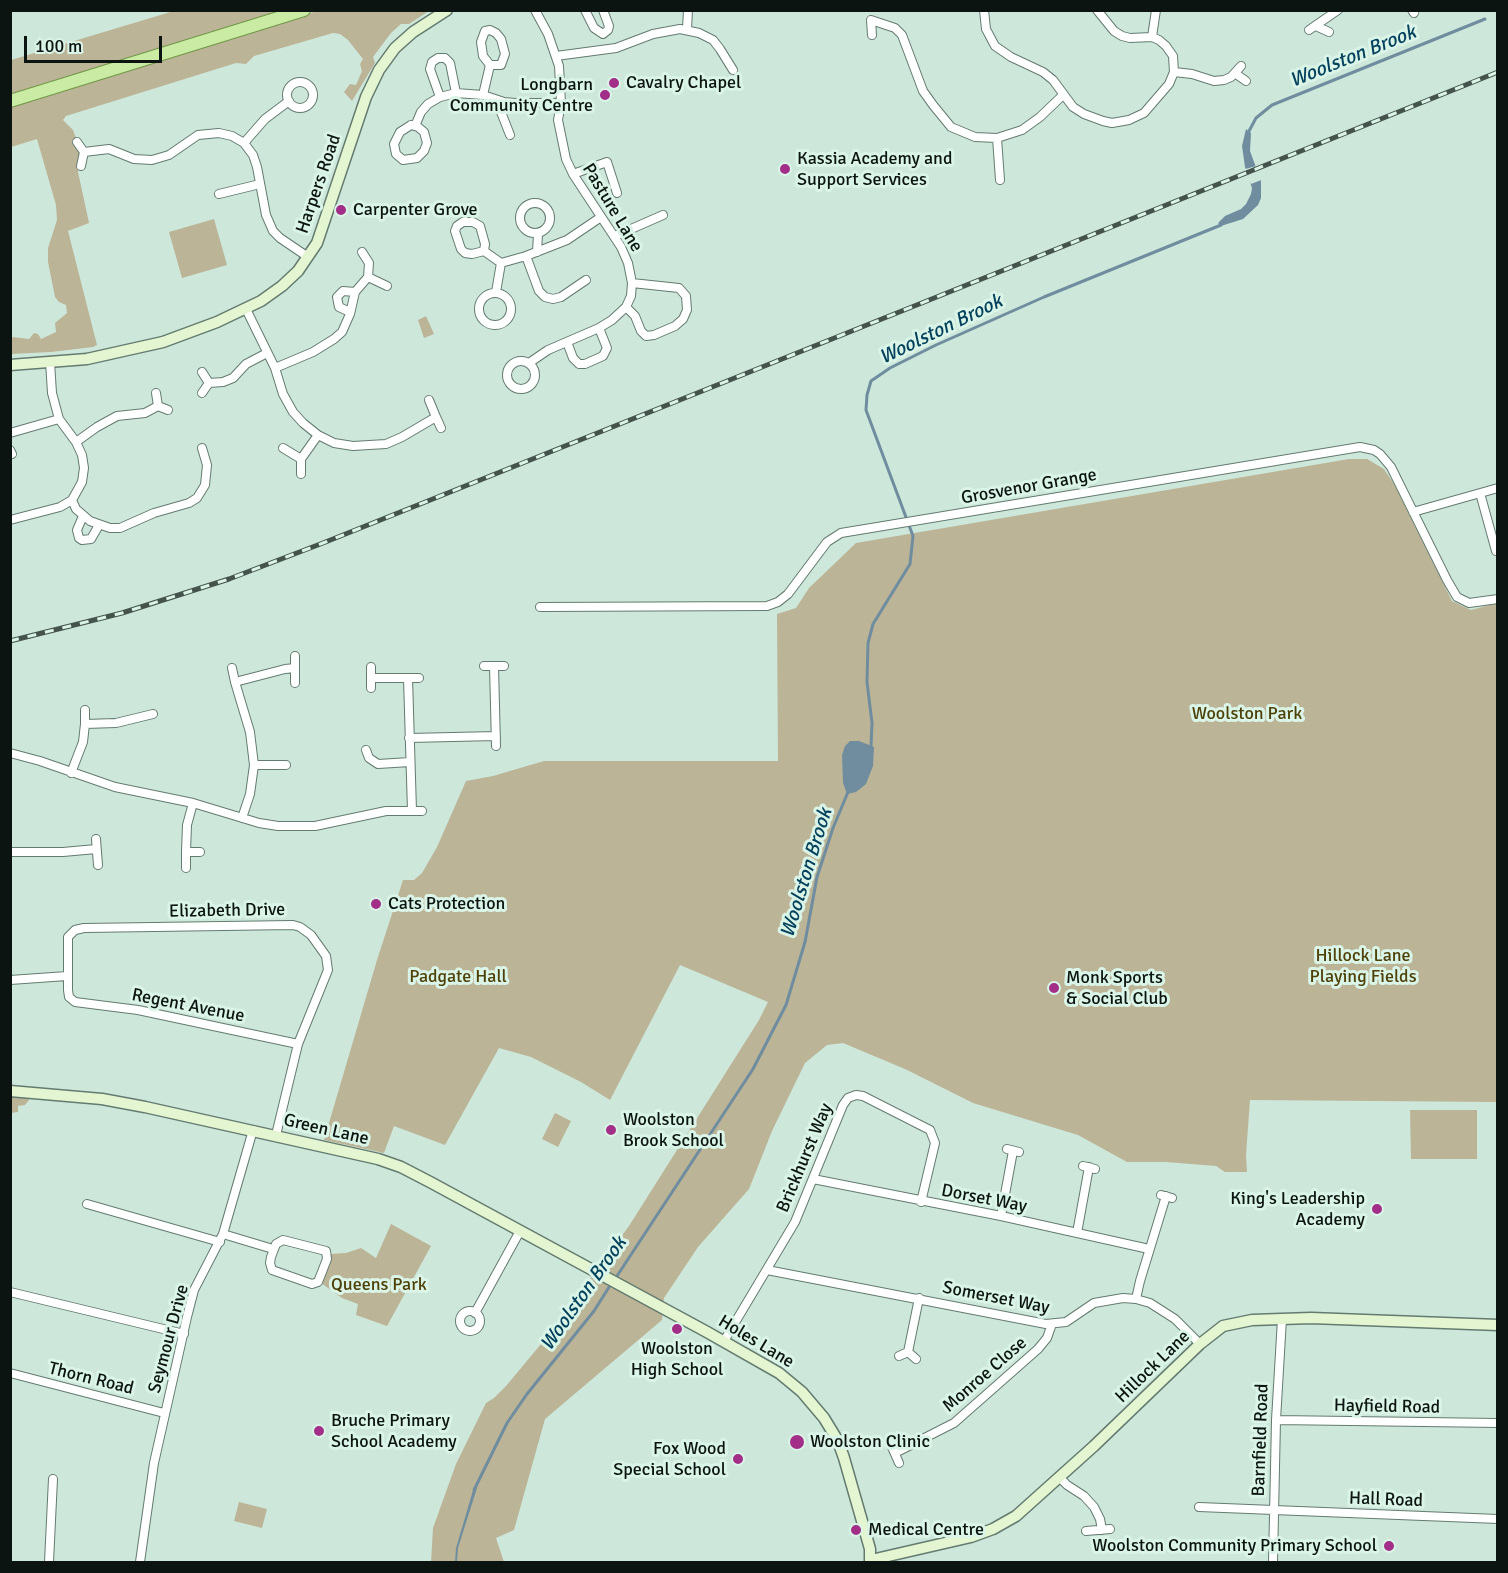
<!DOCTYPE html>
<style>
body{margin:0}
#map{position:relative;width:1508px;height:1573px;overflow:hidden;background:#cde7da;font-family:Signika,sans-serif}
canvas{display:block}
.frame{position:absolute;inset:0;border:12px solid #0b1410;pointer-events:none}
.scale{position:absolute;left:24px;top:36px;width:138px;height:27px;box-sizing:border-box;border:3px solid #0b1410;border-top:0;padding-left:8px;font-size:18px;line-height:21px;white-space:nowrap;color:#0b1410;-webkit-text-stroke:4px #daf4e7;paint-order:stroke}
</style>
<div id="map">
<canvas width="1508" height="1573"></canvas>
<div class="frame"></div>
<div class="scale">100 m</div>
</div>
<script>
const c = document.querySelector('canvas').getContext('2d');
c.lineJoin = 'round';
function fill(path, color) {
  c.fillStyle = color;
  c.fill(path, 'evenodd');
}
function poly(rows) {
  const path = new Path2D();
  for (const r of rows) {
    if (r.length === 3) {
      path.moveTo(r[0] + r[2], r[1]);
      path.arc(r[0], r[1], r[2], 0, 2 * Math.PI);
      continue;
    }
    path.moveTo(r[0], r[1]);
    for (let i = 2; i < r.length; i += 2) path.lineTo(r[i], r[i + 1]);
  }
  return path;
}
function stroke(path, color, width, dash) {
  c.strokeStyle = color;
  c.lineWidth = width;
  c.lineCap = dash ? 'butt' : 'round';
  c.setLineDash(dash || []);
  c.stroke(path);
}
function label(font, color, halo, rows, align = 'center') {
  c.font = font + ' Signika,sans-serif';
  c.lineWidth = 6;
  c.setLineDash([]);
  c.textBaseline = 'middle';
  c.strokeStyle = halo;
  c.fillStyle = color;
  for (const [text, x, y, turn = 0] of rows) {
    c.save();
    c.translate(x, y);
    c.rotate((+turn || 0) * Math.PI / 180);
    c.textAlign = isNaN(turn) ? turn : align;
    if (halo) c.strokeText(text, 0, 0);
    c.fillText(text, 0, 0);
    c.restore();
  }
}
fill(poly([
 [177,10,282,11,11,94,11,60],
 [317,11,429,11,409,24,401,24,391,33,373,57,375,63,352,101,344,92,350,84,356,85,362,71,360,64,363,59,348,40,340,34,333,33,254,56,246,64,236,63,66,116,63,120,73,130,80,149,78,172,89,223,68,231,97,345,93,347,51,352,11,354,11,340,13,337,29,339,34,333,38,334,41,339,56,332,55,323,67,313,66,305,59,302,55,297,48,262,48,248,57,220,56,205,37,139,11,147,11,105],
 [214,219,227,265,182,278,169,232],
 [426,316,434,334,424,338,418,320],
 [1349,459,1367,459,1384,469,1394,484,1452,601,1471,610,1497,603,1497,1102,1250,1100,1246,1155,1247,1172,1225,1172,1216,1166,1166,1162,1127,1162,1078,1135,973,1103,905,1069,843,1043,827,1045,805,1063,772,1131,749,1189,698,1247,664,1298,662,1320,545,1419,514,1530,496,1538,504,1562,431,1562,433,1528,456,1464,486,1403,494,1398,506,1386,551,1332,629,1226,759,1020,768,1002,680,965,610,1100,581,1082,531,1057,499,1048,445,1145,394,1126,384,1153,324,1140,377,960,403,880,414,880,422,873,437,847,466,781,493,776,544,761,778,761,777,614,796,608,809,588,856,543],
 [11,1089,25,1091,29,1100,25,1105,18,1106,18,1112,11,1113],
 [1410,1110,1477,1110,1477,1159,1411,1159],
 [555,1113,571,1121,558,1147,542,1139],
 [391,1224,431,1246,387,1326,356,1315,358,1304,342,1298,321,1283,330,1263,331,1254,346,1253,361,1248,376,1258],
 [239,1502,267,1509,262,1528,234,1521]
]), '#bcb497');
fill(poly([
 [1246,129,1251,133,1250,151,1261,181,1261,198,1258,205,1243,219,1221,226,1218,223,1225,216,1241,209,1246,204,1251,194,1252,188,1245,167,1242,146],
 [850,741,859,741,874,747,873,766,866,784,856,792,847,794,843,783,842,755,845,746],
 [474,1487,477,1488,458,1548,457,1562,455,1562,456,1548]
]), '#6f8d9f');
fill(poly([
 [1256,166,1264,179,1251,184,1242,170]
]), '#cde7da');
stroke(poly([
 [1248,133,1256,118,1272,105,1485,19],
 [871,746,872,723,867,682,868,643,873,624,910,564,913,536,866,410,867,395,871,381,890,368,936,345,1044,297,1221,225],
 [615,1279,753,1069,786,1005,805,942,817,877,833,828,848,792],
 [474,1490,507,1423,527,1394,594,1311,611,1284]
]), '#6f8d9f', 3);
const street = poly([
 [585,10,594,28,603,34,608,30,609,26,603,10],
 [984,10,986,29,995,46,1011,57,1043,72,1053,80,1073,107,1084,114,1103,121,1112,123,1129,120,1144,113,1169,84,1174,72,1173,56,1166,46,1159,40,1152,37,1130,38,1122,36,1114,31,1097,10],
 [1412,10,1414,13],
 [1316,26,1329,32],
 [687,29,688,10],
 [1309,30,1338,10],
 [872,35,871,20,895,28,902,35,923,91,933,105,951,127,975,137,997,138,1022,130,1040,117,1063,95],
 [1152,37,1156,10],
 [556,56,616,48,653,34,680,29,699,33,713,40,720,49,733,70],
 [1174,72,1192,74,1214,81,1224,80,1231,77,1241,66],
 [1236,74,1246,81],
 [300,95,13],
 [483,95,490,65,483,56,481,42,485,31,490,30,496,33,501,39,505,54,501,65,490,65],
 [440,97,430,69,432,62,438,58,445,58,450,63,456,93],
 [504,102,501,112,510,135],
 [411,125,418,127,424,132,427,143,424,151,417,158,403,160,396,154,394,144,400,132,411,125],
 [415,126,421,112,428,104,440,97,456,93,483,95,504,102,516,103,561,103],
 [997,138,1000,180],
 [77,142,84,152,81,166],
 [244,143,265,119,289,101],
 [84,152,109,149,134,159,152,160,169,155,198,135,219,133,232,136,244,143,253,155,257,167,266,215,273,231,280,238,308,257],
 [573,174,607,162,617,193],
 [219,194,260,184],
 [535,218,15],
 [463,222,473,222,480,226,485,244,484,251,472,254,465,253,461,249,455,231,457,226,463,222],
 [615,236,663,215],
 [484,251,501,263,526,256,567,240,601,217],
 [537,252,538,234],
 [526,256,539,291,545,297,553,299,561,297,586,280],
 [368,277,387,286],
 [496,292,501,263],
 [495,309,16],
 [626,307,635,316,641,331,646,336,654,335,675,326,683,319,687,310,686,296,679,288,632,283],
 [246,309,275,368,283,394,293,412,303,423,318,435,334,443,353,446,386,444,402,437,436,417,429,400],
 [350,312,339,307,337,297,343,291,355,292],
 [567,342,573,358,579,364,585,364,603,356,607,348,599,328],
 [521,375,14],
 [529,363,548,350,599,328,612,320,626,307,631,296,632,283,628,263,621,247,573,174,566,159,558,120,561,103,559,66,548,34,535,10],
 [275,368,313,352,334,339,342,332,350,314,355,292,368,277,369,263,362,252],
 [202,372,209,383,223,382,233,378,246,364,267,353],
 [156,393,158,406,168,410],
 [202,393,209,383],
 [436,417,441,428],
 [10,433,59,419],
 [76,442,97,427,117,416,145,413,158,406],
 [283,448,301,459,301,474],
 [10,450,12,454],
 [301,459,318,435],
 [1480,493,1496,551],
 [72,500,76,509,90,521,110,528,120,528,154,513,189,503,197,498,205,485,207,465,202,448],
 [1413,512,1498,488],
 [83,516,77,530,79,538,82,540,91,539,99,525],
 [10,520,60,507,72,500,82,482,84,468,82,455,76,442,59,419,52,393,50,362],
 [540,607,767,606,778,602,788,594,827,542,841,533,1360,447,1374,450,1380,454,1391,467,1447,580,1457,597,1469,603,1498,599],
 [295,656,295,683],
 [484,666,504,666],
 [494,666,496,746],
 [371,667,371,688],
 [232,668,235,682],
 [371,678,408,678,412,811],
 [408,678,419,678],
 [85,710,85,724],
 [409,738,496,736],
 [366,750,369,758,378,764,410,762],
 [10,753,40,761,115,787,193,803,259,823,278,826,315,826,386,811,422,811],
 [254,765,286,765],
 [71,773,83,742,85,724,116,723,153,714],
 [242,818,250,794,254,765,250,732,235,682,285,669,295,668],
 [96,839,98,865],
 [10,852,63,852,96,849],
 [186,852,187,825,193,803],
 [186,868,186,852,200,852],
 [10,980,67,976],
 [276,1135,298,1044,328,970,326,956,311,935,300,927,293,925,84,928,75,930,68,937,68,990,69,997,75,1002,138,1010,298,1044],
 [1007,1149,1019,1152],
 [1083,1166,1095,1169],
 [813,1179,1001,1216,1149,1249],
 [1161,1195,1172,1198],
 [87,1204,220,1242],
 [1001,1216,1013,1151],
 [1077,1233,1089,1167],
 [223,1234,273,1249],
 [283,1240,326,1251,327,1259,318,1282,312,1284,272,1270,270,1263,271,1257,276,1244,283,1240],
 [767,1270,1046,1324,1066,1322,1094,1303,1123,1298,1136,1299,1150,1303,1175,1319,1200,1344],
 [10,1292,184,1334],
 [1136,1299,1140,1281,1166,1196],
 [470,1321,10],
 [475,1313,520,1231],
 [724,1341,795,1222,843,1105,848,1098,856,1095,863,1096,930,1130,935,1143,921,1202],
 [908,1352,919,1298],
 [899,1356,908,1352,916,1359],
 [10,1373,164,1413],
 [1276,1420,1498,1423],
 [891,1445,899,1463],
 [895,1453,954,1423,1038,1349,1047,1338,1052,1324],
 [1060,1478,1067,1485,1084,1496,1094,1507,1100,1519,1102,1530],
 [1199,1507,1498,1519],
 [1086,1531,1110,1529],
 [49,1562,53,1479],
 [140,1562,154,1463,187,1317,194,1290,223,1234,253,1130],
 [1273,1562,1276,1420,1282,1319]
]);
const secondary = poly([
 [10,365,87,359,163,342,217,322,261,301,282,286,298,271,317,243,366,97,379,70,395,48,413,32,447,10],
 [10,1091,102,1099,145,1107,378,1159,401,1167,430,1182,707,1332,779,1373,802,1392,824,1418,838,1441,844,1458,870,1549,870,1562],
 [871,1560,971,1537,993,1529,1016,1516,1094,1446,1200,1344,1223,1326,1252,1320,1311,1318,1498,1325]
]);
const primary = poly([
 [10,101,304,10]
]);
stroke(street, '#647b70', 10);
stroke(secondary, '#647b70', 13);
stroke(primary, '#6f9747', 14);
stroke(street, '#fff', 8);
stroke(secondary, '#e4f5d1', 10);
stroke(primary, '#c9eba3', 12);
const rail = poly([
 [10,641,122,613,229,579,323,543,1498,72]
]);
stroke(rail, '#45534d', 5);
stroke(rail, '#daf4e7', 3, [9]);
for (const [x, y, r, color] of [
 [614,83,6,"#a22e88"],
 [605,95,6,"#a22e88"],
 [785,169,6,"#a22e88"],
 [341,210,6,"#a22e88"],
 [376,904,6,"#a22e88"],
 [1054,988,6,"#a22e88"],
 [611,1130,6,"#a22e88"],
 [1377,1209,6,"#a22e88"],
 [677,1329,6,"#a22e88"],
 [319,1431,6,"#a22e88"],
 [797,1442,8,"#a22e88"],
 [738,1459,6,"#a22e88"],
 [856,1530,6,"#a22e88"],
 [1389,1546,6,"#a22e88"]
]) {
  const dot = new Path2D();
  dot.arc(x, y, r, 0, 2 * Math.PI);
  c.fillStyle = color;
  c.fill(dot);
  stroke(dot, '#daf4e7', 2);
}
label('18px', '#0b1410', '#daf4e7', [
 ["Cavalry Chapel",626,83],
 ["Longbarn",593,85,"right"],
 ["Community Centre",593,106,"right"],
 ["Kassia Academy and",797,159],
 ["Support Services",797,180],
 ["Carpenter Grove",353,210],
 ["Cats Protection",388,904],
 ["Monk Sports",1066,978],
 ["& Social Club",1066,999],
 ["Woolston",623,1120],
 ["Brook School",623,1141],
 ["King's Leadership",1365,1199,"right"],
 ["Academy",1365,1220,"right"],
 ["Woolston",677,1349,"center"],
 ["High School",677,1370,"center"],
 ["Bruche Primary",331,1421],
 ["School Academy",331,1442],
 ["Woolston Clinic",810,1442],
 ["Fox Wood",726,1449,"right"],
 ["Special School",726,1470,"right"],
 ["Medical Centre",868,1530],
 ["Woolston Community Primary School",1377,1546,"right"]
], 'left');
label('18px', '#0b1410', '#daf4e7', [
 ["Harpers Road",319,184,-71],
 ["Pasture Lane",612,208,59],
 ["Grosvenor Grange",1029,487,-10],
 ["Elizabeth Drive",227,911,-1],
 ["Regent Avenue",188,1006,11],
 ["Green Lane",326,1130,13],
 ["Brickhurst Way",805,1158,-67],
 ["Dorset Way",984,1199,11],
 ["Somerset Way",996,1298,11],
 ["Seymour Drive",169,1339,-75],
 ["Holes Lane",756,1342,31],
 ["Hillock Lane",1153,1367,-44],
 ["Monroe Close",985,1375,-41],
 ["Thorn Road",91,1379,14],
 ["Hayfield Road",1387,1407,1],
 ["Barnfield Road",1261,1440,-88],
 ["Hall Road",1386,1500,2]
]);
label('18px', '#4e4108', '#daf4e7', [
 ["Woolston Park",1247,714],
 ["Hillock Lane",1363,956],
 ["Playing Fields",1363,977],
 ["Padgate Hall",458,977],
 ["Queens Park",379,1285]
]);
label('italic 20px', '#03415c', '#daf4e7', [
 ["Woolston Brook",1353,57,-22],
 ["Woolston Brook",941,330,-26],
 ["Woolston Brook",807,873,-73],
 ["Woolston Brook",584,1294,-55]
]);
</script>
